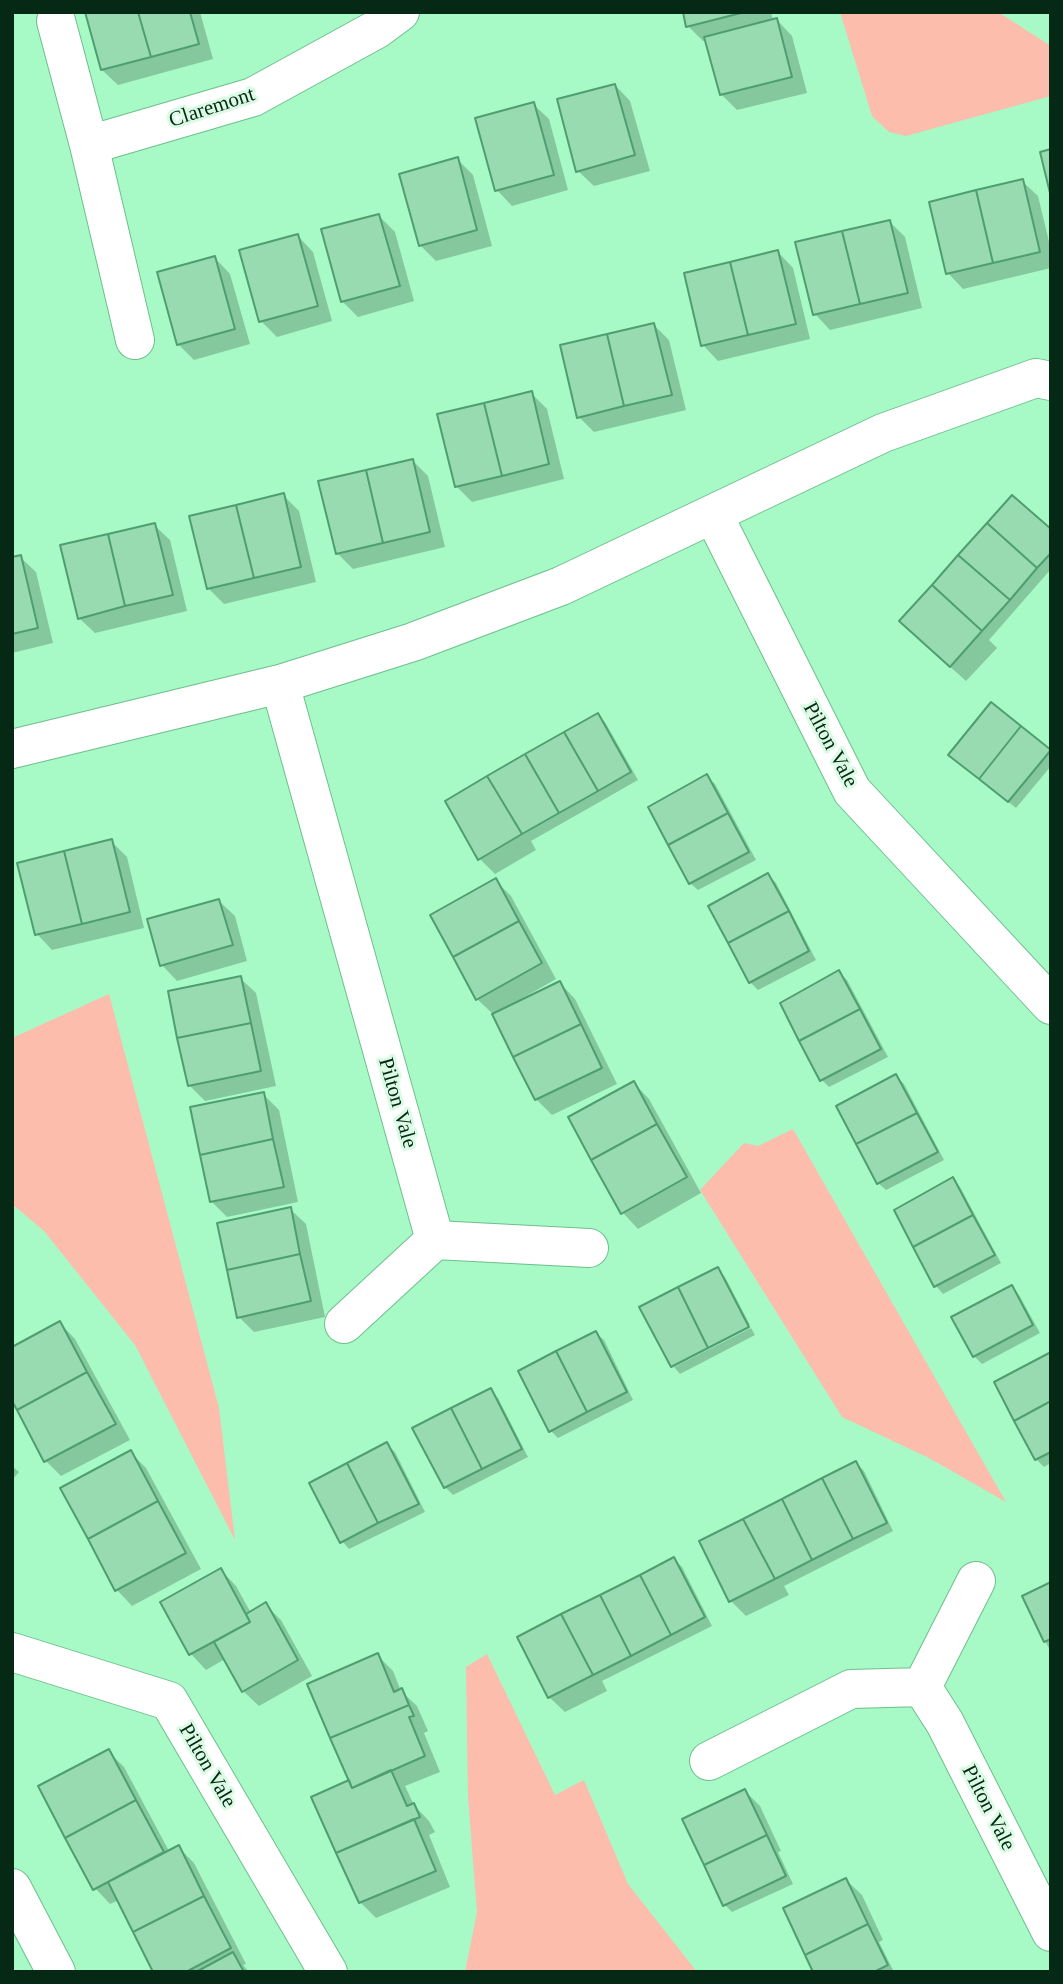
<!DOCTYPE html>
<style>
body{margin:0}
#map{position:relative;width:1063px;height:1984px;overflow:hidden;background:#a7fac5;font-family:Georgia,serif}
canvas{display:block}
.frame{position:absolute;inset:0;border:14px solid #052915;pointer-events:none}
</style>
<div id="map">
<canvas width="1063" height="1984"></canvas>
<div class="frame"></div>
</div>
<script>
const c = document.querySelector('canvas').getContext('2d');
c.lineJoin = 'round';
function fill(path, color) {
  c.fillStyle = color;
  c.fill(path, 'evenodd');
}
function poly(rows) {
  const path = new Path2D();
  for (const r of rows) {
    path.moveTo(r[0], r[1]);
    for (let i = 2; i < r.length; i += 2) path.lineTo(r[i], r[i + 1]);
  }
  return path;
}
function stroke(path, color, width, dash) {
  c.strokeStyle = color;
  c.lineWidth = width;
  c.lineCap = dash ? 'butt' : 'round';
  c.setLineDash(dash || []);
  c.stroke(path);
}
function label(font, color, halo, rows, align = 'center') {
  c.font = font + ' Georgia,serif';
  c.lineWidth = 6;
  c.setLineDash([]);
  c.textBaseline = 'middle';
  c.strokeStyle = halo;
  c.fillStyle = color;
  for (const [text, x, y, turn = 0] of rows) {
    c.save();
    c.translate(x, y);
    c.rotate((+turn || 0) * Math.PI / 180);
    c.textAlign = isNaN(turn) ? turn : align;
    if (halo) c.strokeText(text, 0, 0);
    c.fillText(text, 0, 0);
    c.restore();
  }
}
fill(poly([
 [840,12,998,12,1051,46,1051,96,906,136,889,132,872,116],
 [109,994,219,1408,235,1540,135,1345,44,1231,12,1204,12,1038],
 [793,1129,1006,1502,929,1458,842,1417,700,1190,744,1143,758,1146],
 [487,1654,555,1795,584,1780,628,1884,697,1972,465,1972,477,1912,468,1797,466,1667]
]), '#fcbdad');
fill(poly([
 [87,12,200,12,213,59,118,85,102,70],
 [684,12,771,12,773,21,777,20,792,36,807,93,737,110,721,94,707,41,703,41,688,26],
 [615,85,630,101,650,171,594,186,578,171],
 [533,104,549,119,568,190,512,206,497,190],
 [457,159,473,175,492,246,436,261,421,246],
 [1022,181,1038,196,1051,250,1051,268,963,289,948,273],
 [379,216,395,232,414,301,358,317,342,301],
 [889,221,905,237,922,308,830,330,815,314],
 [298,236,313,252,332,321,277,337,261,321],
 [778,252,793,268,810,339,718,361,703,345],
 [215,258,230,274,250,344,194,360,178,344],
 [654,325,669,340,686,410,594,432,579,417],
 [531,393,547,409,564,479,472,502,456,486],
 [412,460,428,476,445,547,353,569,337,553],
 [283,495,299,511,316,582,224,604,208,588],
 [154,525,170,540,187,611,95,633,79,618],
 [1051,531,1051,569,989,640,997,648,966,681,917,637],
 [20,557,36,572,53,643,12,653,12,559],
 [991,705,1051,752,1051,766,1016,808,958,762],
 [597,715,605,722,638,780,531,841,536,850,495,874,480,859],
 [707,777,715,784,756,860,698,890,690,883],
 [111,841,127,857,144,928,52,950,37,934],
 [768,875,776,883,816,960,758,990,750,982,711,907],
 [496,881,511,896,556,979,523,998,525,1000,560,983,575,999,617,1084,552,1115,536,1099,493,1014,477,999],
 [219,901,235,916,247,961,177,981,162,965],
 [839,973,847,980,888,1057,829,1087,822,1080],
 [240,978,256,993,276,1086,205,1101,189,1085],
 [896,1076,904,1084,944,1160,886,1190,878,1183],
 [634,1083,649,1099,701,1193,638,1229,623,1213,570,1118],
 [263,1094,279,1110,298,1202,227,1217,211,1201],
 [953,1179,960,1187,1001,1263,943,1294,936,1286,896,1210],
 [290,1209,306,1224,325,1317,254,1332,239,1317],
 [717,1269,725,1277,750,1325,672,1364],
 [1012,1287,1019,1295,1040,1333,982,1364,974,1356],
 [60,1323,75,1339,130,1440,61,1476,46,1461],
 [751,1328,755,1335,680,1374,674,1367],
 [596,1333,604,1340,633,1400,558,1438,551,1431],
 [1051,1354,1051,1463,1044,1467,1036,1459],
 [490,1390,498,1398,528,1457,453,1495,445,1487],
 [387,1445,395,1452,425,1512,349,1549,342,1541],
 [130,1452,146,1468,201,1569,132,1606,117,1590],
 [856,1463,864,1471,893,1531,784,1586,789,1595,746,1616,731,1601],
 [12,1466,19,1472,12,1480],
 [674,1559,682,1567,712,1626,602,1681,607,1691,565,1712,549,1697],
 [221,1570,236,1586,251,1613,266,1605,281,1620,312,1676,259,1706,243,1691,225,1659,206,1670,191,1654,162,1603],
 [1051,1584,1051,1652,1045,1641],
 [377,1655,393,1671,401,1691,417,1706,428,1731,424,1733,440,1772,405,1786,414,1805,429,1821,435,1832,429,1835,450,1887,376,1918,360,1902,351,1781],
 [108,1751,124,1767,169,1851,178,1847,194,1863,246,1964,243,1965,249,1972,155,1972,119,1900,110,1904,95,1888],
 [745,1791,760,1806,781,1851,778,1852,793,1884,732,1912,725,1905],
 [846,1880,862,1895,883,1940,879,1942,894,1972,815,1972]
]), '#0003');
const building = poly([
 [85,12,138,12,151,57,101,70,85,12],
 [138,12,190,12,199,44,151,57,138,12],
 [683,12,745,12,686,27,683,12],
 [777,18,792,77,720,95,704,37,777,18],
 [615,84,635,155,576,172,557,99,615,84],
 [534,102,554,175,495,191,475,118,534,102],
 [1051,149,1051,197,1040,152,1051,149],
 [458,157,477,230,419,246,399,174,458,157],
 [1023,179,1040,252,993,263,976,190,1023,179],
 [976,190,993,263,946,274,929,202,976,190],
 [379,214,400,286,341,302,321,229,379,214],
 [890,220,908,293,860,304,842,231,890,220],
 [842,231,860,304,813,315,795,242,842,231],
 [298,234,318,306,259,322,239,250,298,234],
 [778,250,796,324,748,335,730,262,778,250],
 [215,256,235,329,177,345,157,272,215,256],
 [730,262,748,335,701,346,684,273,730,262],
 [654,323,672,395,624,406,607,334,654,323],
 [607,334,624,406,577,418,560,345,607,334],
 [532,391,549,464,502,476,484,403,532,391],
 [484,403,502,476,455,487,437,414,484,403],
 [413,459,430,532,383,543,366,470,413,459],
 [366,470,383,543,336,554,318,481,366,470],
 [284,493,301,567,254,578,236,505,284,493],
 [1012,495,1051,529,1051,553,1037,568,987,523,1012,495],
 [236,505,254,578,207,589,189,516,236,505],
 [155,523,173,595,125,606,108,534,155,523],
 [987,523,1037,568,1010,600,958,555,987,523],
 [108,534,125,606,78,619,60,545,108,534],
 [21,555,38,628,12,634,12,557,21,555],
 [958,555,1010,600,982,631,932,585,958,555],
 [932,585,982,631,950,667,899,621,932,585],
 [991,702,1021,726,979,779,948,755,991,702],
 [598,713,631,772,598,791,564,732,598,713],
 [1021,726,1051,750,1008,802,979,779,1021,726],
 [564,732,598,791,559,813,525,754,564,732],
 [525,754,559,813,522,834,487,776,525,754],
 [707,774,728,813,668,845,648,807,707,774],
 [487,776,522,834,478,860,445,801,487,776],
 [728,813,749,852,689,884,668,845,728,813],
 [112,839,130,912,82,924,64,851,112,839],
 [64,851,82,924,35,935,17,863,64,851],
 [768,873,789,911,728,943,708,906,768,873],
 [496,878,519,921,453,957,430,915,496,878],
 [219,899,233,945,160,966,147,919,219,899],
 [789,911,809,951,749,983,728,943,789,911],
 [519,921,542,963,476,1000,453,957,519,921],
 [839,970,860,1009,799,1041,780,1003,839,970],
 [241,976,251,1023,177,1038,168,991,241,976],
 [560,981,581,1024,513,1057,492,1014,560,981],
 [860,1009,881,1049,820,1081,799,1041,860,1009],
 [251,1023,261,1071,188,1086,177,1038,251,1023],
 [581,1024,602,1068,535,1100,513,1057,581,1024],
 [896,1074,917,1113,856,1144,836,1106,896,1074],
 [634,1081,657,1124,591,1160,568,1117,634,1081],
 [264,1092,273,1139,200,1155,190,1107,264,1092],
 [917,1113,938,1152,877,1184,856,1144,917,1113],
 [657,1124,687,1177,621,1214,591,1160,657,1124],
 [273,1139,284,1187,210,1202,200,1155,273,1139],
 [953,1177,973,1215,913,1247,894,1210,953,1177],
 [291,1207,300,1254,227,1270,217,1223,291,1207],
 [973,1215,995,1255,934,1287,913,1247,973,1215],
 [300,1254,311,1301,237,1318,227,1270,300,1254],
 [718,1267,749,1327,708,1348,678,1287,718,1267],
 [1012,1285,1033,1325,973,1357,951,1317,1012,1285],
 [678,1287,708,1348,671,1367,639,1307,678,1287],
 [60,1321,87,1372,17,1410,12,1401,12,1347,60,1321],
 [596,1331,627,1392,587,1412,556,1351,596,1331],
 [556,1351,587,1412,549,1432,518,1371,556,1351],
 [1051,1352,1051,1401,1014,1421,994,1382,1051,1352],
 [87,1372,116,1424,44,1462,17,1410,87,1372],
 [491,1388,522,1449,482,1469,451,1408,491,1388],
 [1051,1401,1051,1452,1035,1460,1014,1421,1051,1401],
 [451,1408,482,1469,444,1488,412,1428,451,1408],
 [387,1442,419,1504,378,1523,347,1463,387,1442],
 [131,1450,158,1501,88,1539,60,1488,131,1450],
 [856,1461,887,1523,853,1539,822,1478,856,1461],
 [347,1463,378,1523,340,1543,309,1483,347,1463],
 [822,1478,853,1539,812,1560,782,1499,822,1478],
 [782,1499,812,1560,775,1579,743,1519,782,1499],
 [158,1501,186,1553,115,1591,88,1539,158,1501],
 [743,1519,775,1579,729,1602,699,1541,743,1519],
 [674,1557,705,1617,671,1635,640,1575,674,1557],
 [221,1568,250,1622,189,1655,160,1602,221,1568],
 [640,1575,671,1635,631,1656,600,1595,640,1575],
 [1051,1582,1051,1639,1044,1642,1022,1596,1051,1582],
 [600,1595,631,1656,593,1675,561,1614,600,1595],
 [266,1602,298,1660,242,1692,214,1642,250,1622,246,1614,266,1602],
 [561,1614,593,1675,548,1698,517,1637,561,1614],
 [378,1653,394,1692,402,1688,409,1705,330,1738,307,1684,378,1653],
 [409,1705,414,1716,409,1717,425,1756,352,1788,330,1738,409,1705],
 [109,1749,136,1800,65,1838,38,1786,109,1749],
 [391,1770,407,1806,414,1803,420,1817,336,1853,311,1797,349,1780,352,1788,391,1770],
 [745,1789,767,1835,704,1865,682,1819,745,1789],
 [136,1800,164,1852,93,1890,65,1838,136,1800],
 [414,1819,436,1871,359,1903,336,1853,414,1819],
 [767,1835,786,1876,723,1906,704,1865,767,1835],
 [179,1845,204,1896,133,1932,108,1882,179,1845],
 [846,1878,868,1924,805,1955,783,1908,846,1878],
 [204,1896,231,1948,186,1972,153,1972,133,1932,204,1896],
 [868,1924,888,1965,874,1972,813,1972,805,1955,868,1924],
 [233,1952,244,1972,196,1972,233,1952]
]);
fill(building, '#98dbb0');
stroke(building, '#4e9f6f', 2);
const minor = poly([
 [56,21,89,145],
 [135,340,89,145,253,97,377,29,400,12],
 [713,514,852,791,1051,1005],
 [280,684,435,1240],
 [12,749,280,684,413,642,561,586,883,433,1036,378,1051,381],
 [344,1324,435,1240,589,1248],
 [12,1652,169,1701,328,1972],
 [922,1687,976,1581],
 [709,1761,851,1689,922,1687,945,1723,1051,1932],
 [12,1888,56,1972]
]);
stroke(minor, '#6dbf8c', 40);
stroke(minor, '#fff', 38);
label('21px', '#052915', '#dbfbe5', [
 ["Claremont",212,108,-18],
 ["Pilton Vale",830,745,62],
 ["Pilton Vale",397,1103,74],
 ["Pilton Vale",207,1766,60],
 ["Pilton Vale",988,1808,63]
]);
</script>
